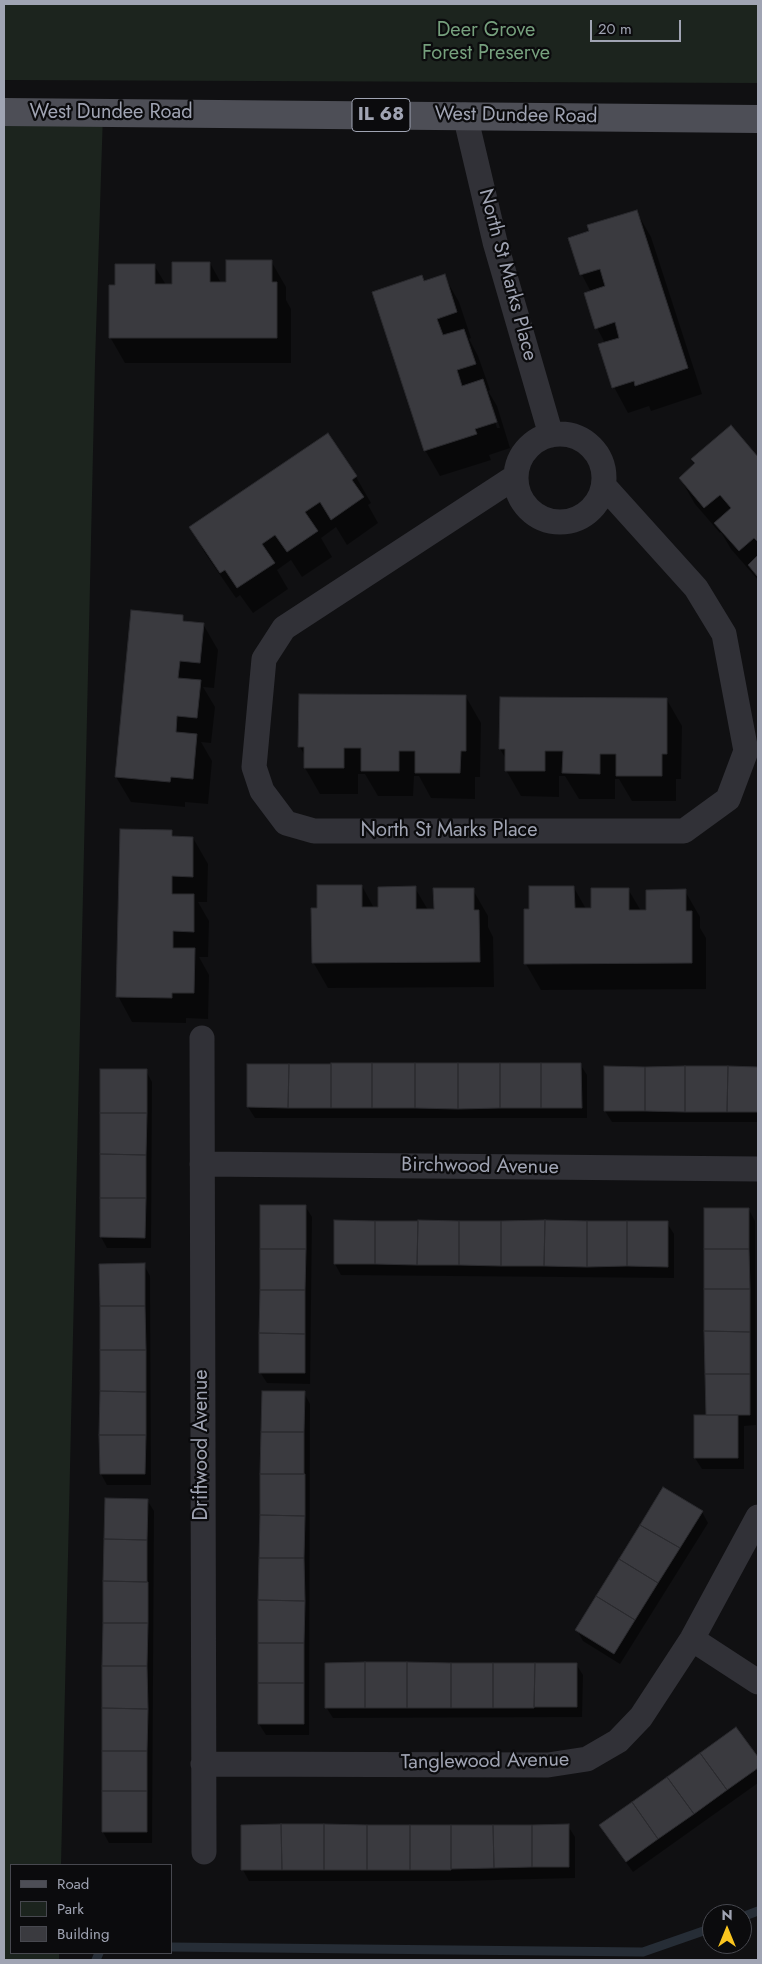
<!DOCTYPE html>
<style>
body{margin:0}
#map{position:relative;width:762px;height:1964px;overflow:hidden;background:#101012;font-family:Jost,sans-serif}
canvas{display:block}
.frame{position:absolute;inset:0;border:5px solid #a0a4b3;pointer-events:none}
.legend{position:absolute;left:10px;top:1864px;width:162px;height:90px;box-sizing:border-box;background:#0b0b0d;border:1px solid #47484f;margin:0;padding:6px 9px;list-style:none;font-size:15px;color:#a0a4b3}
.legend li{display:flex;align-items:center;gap:10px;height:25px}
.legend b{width:25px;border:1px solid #47484f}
.north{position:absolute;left:702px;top:1904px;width:50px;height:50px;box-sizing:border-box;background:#0b0b0d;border:1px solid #47484f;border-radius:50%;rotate:0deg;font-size:14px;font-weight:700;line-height:20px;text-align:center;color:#a0a4b3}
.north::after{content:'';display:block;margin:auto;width:18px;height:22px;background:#fac51f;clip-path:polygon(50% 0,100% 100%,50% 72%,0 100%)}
.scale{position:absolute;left:590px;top:20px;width:91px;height:22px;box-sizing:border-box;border:2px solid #a0a4b3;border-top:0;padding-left:6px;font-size:15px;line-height:18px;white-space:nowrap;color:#a0a4b3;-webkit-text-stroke:4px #0b0b0d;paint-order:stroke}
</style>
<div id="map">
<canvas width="762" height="1964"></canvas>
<div class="frame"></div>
<ul class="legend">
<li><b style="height:6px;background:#4d4e56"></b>Road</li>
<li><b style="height:14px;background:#1c241e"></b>Park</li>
<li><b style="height:14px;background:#3a3a3f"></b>Building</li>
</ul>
<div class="north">N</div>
<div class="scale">20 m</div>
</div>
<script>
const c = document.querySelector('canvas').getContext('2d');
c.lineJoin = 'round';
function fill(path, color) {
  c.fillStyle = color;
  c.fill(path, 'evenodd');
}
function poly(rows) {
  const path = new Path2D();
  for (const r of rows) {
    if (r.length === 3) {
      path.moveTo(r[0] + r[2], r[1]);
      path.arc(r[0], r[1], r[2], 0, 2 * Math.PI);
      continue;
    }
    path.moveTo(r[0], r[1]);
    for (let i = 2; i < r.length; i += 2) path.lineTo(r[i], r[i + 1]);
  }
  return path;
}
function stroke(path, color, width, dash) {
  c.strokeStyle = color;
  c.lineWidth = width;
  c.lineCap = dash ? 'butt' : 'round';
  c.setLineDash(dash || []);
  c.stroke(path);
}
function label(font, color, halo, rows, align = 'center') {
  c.font = font + ' Jost,sans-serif';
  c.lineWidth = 4.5;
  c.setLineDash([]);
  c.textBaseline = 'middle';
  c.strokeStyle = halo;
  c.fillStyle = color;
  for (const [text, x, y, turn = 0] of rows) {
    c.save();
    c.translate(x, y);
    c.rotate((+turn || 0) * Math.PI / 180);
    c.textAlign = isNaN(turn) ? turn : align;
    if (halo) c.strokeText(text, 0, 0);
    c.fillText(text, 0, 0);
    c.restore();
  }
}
fill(poly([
 [4,4,758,4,758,83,4,80],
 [103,113,95,363,61,1865,11,1865,11,1953,59,1953,59,1960,4,1960,4,116]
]), '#1c241e');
fill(poly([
 [636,211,651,237,702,394,651,411,649,406,628,413,614,387,605,343,597,328,591,292,582,275,570,238,590,232],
 [271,261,286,287,286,300,291,309,291,363,125,363,110,337,116,286,154,265,166,285,174,285,210,263,221,283,227,283],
 [444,276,459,302,471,338,469,339,478,356,490,390,488,391,497,406,510,448,489,455,491,460,440,476,425,450,422,277,425,282],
 [490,407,493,407,500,428,497,428],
 [731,427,758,459,758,580,731,549,721,532,720,533,695,504,680,478,695,465,693,460],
 [327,434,356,477,371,503,368,505,378,523,347,545,336,527,321,538,332,557,302,577,291,560,277,570,288,589,253,613,240,595,236,598,205,553,191,527],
 [182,616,186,623,203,624,218,650,214,688,203,687,215,707,211,743,201,742,212,761,208,804,185,802,185,807,131,802,116,777],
 [466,697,481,723,480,777,475,777,475,799,431,798,419,776,414,776,413,796,378,796,365,774,358,774,358,794,320,794,305,768,305,756,300,747],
 [501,698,667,700,682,726,681,779,676,779,676,801,632,801,619,779,615,779,615,799,579,799,565,776,559,776,559,797,521,796,506,770,506,759,500,749],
 [172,832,175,838,193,838,208,864,207,902,198,902,209,921,208,957,199,957,209,975,208,1019,186,1018,186,1023,132,1022,118,996],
 [362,886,374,908,380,908,415,888,428,910,435,910,473,890,488,916,488,927,493,937,494,987,328,988,313,962,318,909],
 [574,888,586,909,592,909,628,889,641,911,647,911,685,891,700,917,700,928,706,938,706,989,541,990,526,964,530,910],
 [580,1064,587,1075,587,1118,255,1118,248,1107],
 [605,1068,758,1069,758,1122,612,1122,605,1111],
 [146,1071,152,1082,151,1248,107,1248,101,1237],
 [305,1206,312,1217,310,1384,267,1383,260,1372],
 [749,1210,755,1221,756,1425,744,1426,744,1469,702,1469,695,1458,695,1416,707,1416],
 [667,1223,674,1234,674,1278,341,1275,335,1264],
 [144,1265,150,1276,151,1485,107,1485,101,1474],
 [304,1393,310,1404,309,1735,266,1735,259,1724],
 [147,1500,154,1511,152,1843,109,1843,103,1832],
 [702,1512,708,1523,620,1664,583,1641,577,1630],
 [576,1664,583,1675,582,1717,333,1718,326,1707],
 [736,1729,758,1760,758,1783,633,1872,607,1836],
 [568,1826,575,1837,575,1878,458,1881,249,1881,243,1870]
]), '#0007');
stroke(poly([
 [742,1917,758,1911],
 [171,1947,643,1952,712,1928],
 [96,1960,99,1953]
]), '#262d36', 9);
const building = poly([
 [637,210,688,368,635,386,634,381,612,388,598,344,619,338,615,322,595,329,584,293,605,286,600,269,580,275,568,238,589,231,587,225,637,210],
 [226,260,272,260,272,282,277,282,277,338,109,338,109,285,115,285,115,264,155,264,155,284,172,284,172,262,210,262,210,282,226,282,226,260],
 [445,274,457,312,437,319,443,335,464,329,476,364,457,370,462,386,483,379,497,422,475,429,477,434,424,451,372,292,422,275,424,281,445,274],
 [731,425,758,457,758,542,754,538,739,551,714,523,731,508,720,495,704,508,679,478,695,463,691,459,731,425],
 [328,433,357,476,352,480,364,497,331,520,320,502,305,512,318,531,287,552,275,535,262,544,275,563,237,588,225,570,220,573,189,527,328,433],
 [758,555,758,577,748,565,758,555],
 [131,610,183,615,183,621,204,623,200,663,180,661,178,678,201,680,197,718,177,716,176,732,197,734,193,779,171,777,170,782,115,777,131,610],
 [299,694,466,695,466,751,461,751,460,773,415,773,415,751,399,751,399,771,361,771,361,748,344,748,344,768,304,768,304,747,298,747,299,694],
 [500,697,667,698,667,754,662,754,662,776,616,776,616,754,600,754,600,774,562,773,563,751,545,751,545,771,505,771,505,749,499,749,500,697],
 [120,829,172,830,172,836,193,837,193,877,172,876,172,894,194,894,194,932,173,931,173,948,195,948,194,993,172,993,172,998,116,997,120,829],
 [317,885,362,885,362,907,378,907,378,887,416,886,416,909,434,909,433,888,474,888,474,910,479,910,480,962,312,963,311,908,317,908,317,885],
 [529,886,574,886,575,908,591,908,591,888,629,888,629,910,646,910,646,890,686,889,686,911,692,911,692,963,524,964,524,909,529,909,529,886],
 [331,1063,372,1063,372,1108,331,1108,331,1063],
 [372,1063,415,1063,415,1108,372,1108,372,1063],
 [415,1063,458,1063,458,1109,415,1108,415,1063],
 [458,1063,500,1063,500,1108,458,1109,458,1063],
 [500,1063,541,1063,541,1108,500,1108,500,1063],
 [541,1063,581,1063,582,1108,541,1108,541,1063],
 [247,1064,289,1064,288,1108,247,1107,247,1064],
 [289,1064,331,1064,331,1108,288,1108,289,1064],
 [604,1066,645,1067,645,1111,604,1111,604,1066],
 [685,1066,728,1066,727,1112,685,1112,685,1066],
 [685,1066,685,1112,645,1111,645,1067,685,1066],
 [728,1066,758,1067,758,1112,727,1112,728,1066],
 [100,1069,147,1069,147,1113,100,1113,100,1069],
 [100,1113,147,1113,146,1155,100,1154,100,1113],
 [100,1154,146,1155,146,1198,100,1198,100,1154],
 [100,1198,146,1198,145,1238,100,1237,100,1198],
 [260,1205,306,1205,306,1249,260,1249,260,1205],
 [704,1208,749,1208,749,1249,704,1249,704,1208],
 [334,1220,375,1221,375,1264,334,1264,334,1220],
 [418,1220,459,1221,459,1265,417,1265,418,1220],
 [545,1220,587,1221,587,1267,544,1266,545,1220],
 [545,1220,544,1266,501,1266,501,1221,545,1220],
 [375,1221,418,1221,417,1265,375,1264,375,1221],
 [459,1221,501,1221,501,1266,459,1265,459,1221],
 [587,1221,627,1221,627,1266,587,1267,587,1221],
 [627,1221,668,1221,668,1267,627,1266,627,1221],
 [260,1249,306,1249,305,1290,260,1290,260,1249],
 [704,1249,749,1249,750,1289,704,1289,704,1249],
 [145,1263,145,1306,100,1306,99,1264,145,1263],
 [704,1289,750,1289,750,1332,704,1331,704,1289],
 [260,1290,305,1290,305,1334,259,1333,260,1290],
 [100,1306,145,1306,146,1350,100,1350,100,1306],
 [704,1331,750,1332,750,1374,705,1374,704,1331],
 [259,1333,305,1334,305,1373,259,1373,259,1333],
 [100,1350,146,1350,146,1392,100,1391,100,1350],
 [705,1374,750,1374,750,1415,706,1415,705,1374],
 [100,1391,146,1392,146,1435,99,1435,100,1391],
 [262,1391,305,1391,304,1432,261,1432,262,1391],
 [694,1415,738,1415,738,1458,694,1458,694,1415],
 [261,1432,304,1432,304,1474,260,1474,261,1432],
 [99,1435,146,1435,145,1474,100,1474,99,1435],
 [260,1474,305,1474,305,1516,260,1515,260,1474],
 [663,1487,703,1511,680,1548,640,1525,663,1487],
 [105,1498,148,1499,147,1540,104,1539,105,1498],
 [260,1515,305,1516,304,1558,259,1558,260,1515],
 [640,1525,680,1548,658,1583,619,1559,640,1525],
 [104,1539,147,1540,147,1582,103,1581,104,1539],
 [259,1558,304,1558,305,1601,258,1600,259,1558],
 [619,1559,658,1583,635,1620,596,1596,619,1559],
 [103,1581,148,1582,148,1623,103,1623,103,1581],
 [596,1596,635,1620,614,1654,575,1630,596,1596],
 [258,1600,305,1601,304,1643,258,1643,258,1600],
 [103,1623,148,1623,147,1666,102,1666,103,1623],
 [258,1643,304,1643,304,1683,258,1683,258,1643],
 [365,1662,407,1662,407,1708,365,1708,365,1662],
 [365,1662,365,1708,325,1708,325,1663,365,1662],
 [407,1662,451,1663,451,1708,407,1708,407,1662],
 [451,1663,493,1663,493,1708,451,1708,451,1663],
 [493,1663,535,1663,534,1708,493,1708,493,1663],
 [535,1663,577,1663,577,1707,534,1707,535,1663],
 [102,1666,147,1666,148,1709,102,1708,102,1666],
 [258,1683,304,1683,304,1724,258,1724,258,1683],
 [102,1708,148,1709,147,1751,102,1751,102,1708],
 [736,1727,758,1757,758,1768,727,1790,700,1753,736,1727],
 [102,1751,147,1751,147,1791,102,1791,102,1751],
 [700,1753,727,1790,694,1814,667,1777,700,1753],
 [667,1777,694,1814,658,1839,632,1802,667,1777],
 [102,1791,147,1791,147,1832,102,1832,102,1791],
 [632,1802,658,1839,626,1862,599,1825,632,1802],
 [281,1824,282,1870,241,1870,241,1825,281,1824],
 [281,1824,324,1824,324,1870,282,1870,281,1824],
 [324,1824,367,1825,367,1870,324,1870,324,1824],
 [569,1824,569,1867,532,1867,532,1825,569,1824],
 [367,1825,410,1825,410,1870,367,1870,367,1825],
 [410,1825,451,1825,451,1870,410,1870,410,1825],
 [451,1825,493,1825,494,1868,451,1869,451,1825],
 [493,1825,532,1825,532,1867,494,1868,493,1825]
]);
fill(building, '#3a3a3f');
stroke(building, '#2a2a2e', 1);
stroke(poly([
 [465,115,495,242,551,435],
 [560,478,44],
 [515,477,284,628,264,659,254,767,262,791,286,823,314,831,684,831,728,799,746,751,724,634,696,588,604,486],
 [202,1038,204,1852],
 [202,1164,758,1169],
 [692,1639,758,1682],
 [203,1764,548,1765,587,1759,618,1741,641,1717,692,1639,758,1517]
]), '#313137', 25);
stroke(poly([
 [4,112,758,119]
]), '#4d4e56', 28);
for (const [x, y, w] of [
 [381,115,58]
]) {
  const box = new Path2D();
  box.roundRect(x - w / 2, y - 16.5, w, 33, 4);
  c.fillStyle = '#0b0b0d';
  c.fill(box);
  stroke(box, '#a0a4b3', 1);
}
label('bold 19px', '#a0a4b3', null, [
 ["IL 68",381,115]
]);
label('20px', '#76a07d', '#0b0b0d', [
 ["Deer Grove",486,31],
 ["Forest Preserve",486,54]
]);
label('20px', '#a0a4b3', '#0b0b0d', [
 ["West Dundee Road",111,113],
 ["West Dundee Road",516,116,1],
 ["North St Marks Place",507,275,75],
 ["North St Marks Place",449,831],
 ["Birchwood Avenue",480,1167,1],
 ["Driftwood Avenue",202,1445,-90],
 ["Tanglewood Avenue",485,1762,-1]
]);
</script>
